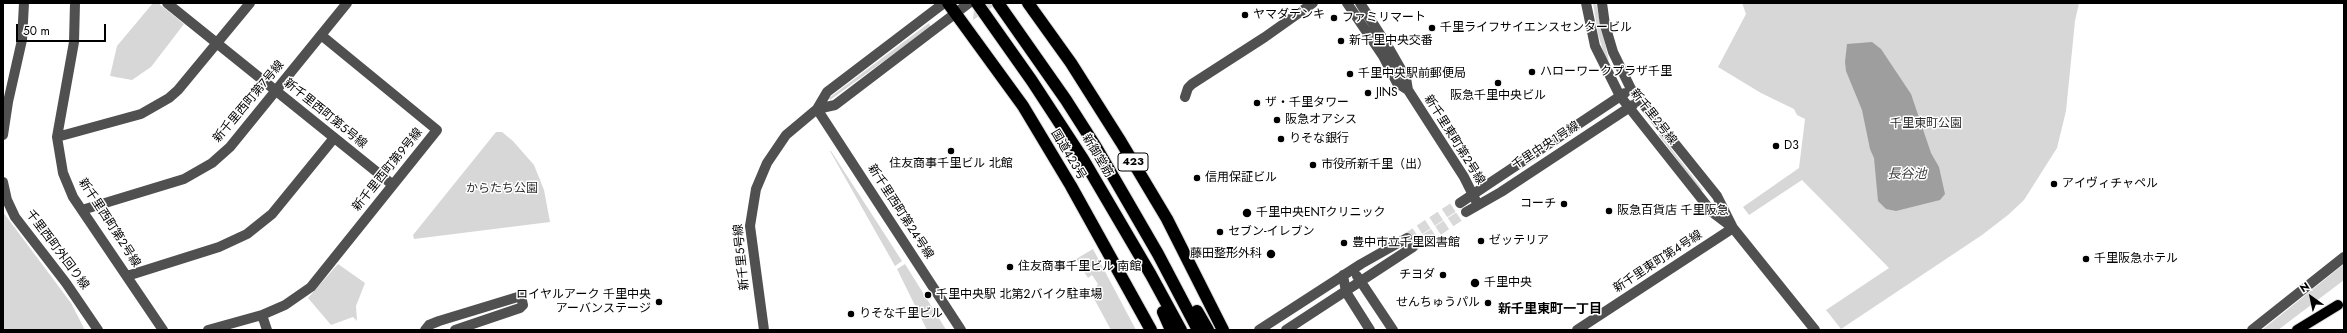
<!DOCTYPE html>
<meta charset="utf-8">
<style>
body{margin:0}
#map{position:relative;width:2347px;height:333px;overflow:hidden;background:#fff;font-family:Jost,sans-serif}
canvas{display:block}
.frame{position:absolute;inset:0;border:4px solid #000;pointer-events:none}
.north{position:absolute;left:2291px;top:277px;width:40px;height:40px;-webkit-text-stroke:3px #fff;paint-order:stroke;rotate:327deg;font-size:11px;font-weight:700;line-height:16px;text-align:center;color:#000}
.north::after{content:'';display:block;margin:auto;width:14px;height:18px;background:#000;clip-path:polygon(50% 0,100% 100%,50% 72%,0 100%)}
.scale{position:absolute;left:16px;top:24px;width:90px;height:18px;box-sizing:border-box;border:2px solid #000;border-top:0;padding-left:5px;font-size:12px;line-height:14px;white-space:nowrap;color:#000;-webkit-text-stroke:3px #fff;paint-order:stroke}
</style>
<div id="map">
<canvas width="2347" height="333"></canvas>
<div class="frame"></div>
<div class="north">N</div>
<div class="scale">50 m</div>
</div>
<script>
const c = document.querySelector('canvas').getContext('2d');
c.lineJoin = 'round';
function fill(path, color) {
  c.fillStyle = color;
  c.fill(path, 'evenodd');
}
function poly(rows) {
  const path = new Path2D();
  for (const r of rows) {
    path.moveTo(r[0], r[1]);
    for (let i = 2; i < r.length; i += 2) path.lineTo(r[i], r[i + 1]);
  }
  return path;
}
function stroke(path, color, width, dash) {
  c.strokeStyle = color;
  c.lineWidth = width;
  c.lineCap = dash ? 'butt' : 'round';
  c.setLineDash(dash || []);
  c.stroke(path);
}
function label(font, color, halo, rows, align = 'center') {
  c.font = font + ' Jost,"Noto Sans JP",sans-serif';
  c.lineWidth = 3;
  c.setLineDash([]);
  c.textBaseline = 'middle';
  c.strokeStyle = halo;
  c.fillStyle = color;
  for (const [text, x, y, turn = 0] of rows) {
    c.save();
    c.translate(x, y);
    c.rotate((+turn || 0) * Math.PI / 180);
    c.textAlign = isNaN(turn) ? turn : align;
    if (halo) c.strokeText(text, 0, 0);
    c.fillText(text, 0, 0);
    c.restore();
  }
}
fill(poly([
 [153,3,158,3,184,24,151,67,132,80,110,76,117,46],
 [979,3,998,3,973,20,974,9],
 [1593,3,1596,3,1609,61,1605,57,1598,34],
 [1742,3,2079,3,2075,21,2066,111,2057,148,2024,200,2008,215,1982,235,1841,329,1826,310,1889,268,1802,180,1749,215,1743,207,1799,168,1805,119,1797,115,1794,109,1761,93,1718,67,1746,14],
 [929,23,931,27,830,100,829,98],
 [496,132,502,132,513,141,534,165,544,190,550,222,414,239,413,235],
 [1658,134,1660,134,1703,190,1700,190],
 [830,151,831,151,902,261,895,266],
 [3,212,71,303,85,330,3,330],
 [1093,249,1136,330,1111,330,1092,295,1098,284,1092,275,1088,278,1076,259],
 [338,264,365,283,356,306,357,321,353,317,331,325,308,298],
 [905,264,945,328,947,330,927,330,897,269],
 [2344,264,2344,280,2278,330,2262,330]
]), '#d7d7d7');
fill(poly([
 [1872,42,1881,49,1911,94,1931,153,1939,167,1945,194,1940,200,1896,211,1886,209,1878,201,1874,158,1870,149,1862,110,1846,71,1845,62,1847,44]
]), '#9e9e9e');
stroke(poly([
 [1407,238,1460,203],
 [1413,247,1466,212]
]), '#d9d9d9', 10, [10, 5]);
const major = poly([
 [2297,330,2338,305]
]);
const highway = poly([
 [948,3,1023,106,1071,186,1151,330],
 [977,3,1032,81,1083,159,1151,275,1181,330],
 [998,3,1066,100,1096,147,1158,254,1198,330],
 [1028,3,1071,63,1121,142,1167,219,1223,330],
 [1197,311,1208,330],
 [1163,312,1171,330]
]);
stroke(major, '#dbdbdb', 12);
stroke(highway, '#dbdbdb', 14);
stroke(poly([
 [75,3,74,42,57,137,63,173,73,197,163,330],
 [167,3,393,185],
 [1347,3,1383,56,1397,83,1408,90,1464,177,1478,205],
 [1360,3,1390,50,1406,78,1408,90],
 [1586,3,1595,46,1620,96,1712,212,1733,228],
 [1602,3,1605,25,1613,52,1631,89,1717,196,1733,228,1815,330],
 [1185,97,1188,88,1192,84,1265,37,1313,3],
 [817,109,961,330],
 [817,109,835,105,969,3],
 [3,135,8,102,22,40,24,3],
 [57,137,141,114,169,98,178,90,250,3],
 [3,182,7,200,15,217,66,283,98,330],
 [1460,203,1625,93],
 [82,210,184,179,212,163,230,147,347,3],
 [1466,212,1501,192,1633,105],
 [1343,275,1346,292,1370,330],
 [127,276,219,247,247,234,272,214,334,138],
 [1357,276,1393,330],
 [208,330,262,315],
 [267,330,262,315,285,305,311,287,437,130,321,35],
 [425,330,429,325,439,321,521,296,523,305,520,308,455,330],
 [764,330,750,226,756,189,767,163,786,135,817,109,827,92,944,3],
 [1259,330,1361,264,1407,238],
 [1286,330,1413,247],
 [1577,330,1733,228],
 [2252,330,2344,257]
]), '#505050', 10);
stroke(major, '#000', 10);
stroke(highway, '#000', 12);
for (const [x, y, r, color] of [
 [1245,15,4,"#000"],
 [1334,18,4,"#000"],
 [1432,28,4,"#000"],
 [1341,41,4,"#000"],
 [1532,72,4,"#000"],
 [1350,74,4,"#000"],
 [1498,83,4,"#000"],
 [1368,93,4,"#000"],
 [1257,103,4,"#000"],
 [1277,120,4,"#000"],
 [1281,139,4,"#000"],
 [1776,146,4,"#000"],
 [951,151,4,"#000"],
 [1313,165,4,"#000"],
 [1197,178,4,"#000"],
 [2054,184,4,"#000"],
 [1564,204,4,"#000"],
 [1609,211,4,"#000"],
 [1247,213,5,"#000"],
 [1220,232,4,"#000"],
 [1481,241,4,"#000"],
 [1344,243,4,"#000"],
 [1271,254,5,"#000"],
 [2086,259,4,"#000"],
 [1010,267,4,"#000"],
 [1443,275,4,"#000"],
 [1475,283,5,"#000"],
 [928,295,4,"#000"],
 [659,302,4,"#000"],
 [1488,303,4,"#000"],
 [851,314,4,"#000"]
]) {
  const dot = new Path2D();
  dot.arc(x, y, r, 0, 2 * Math.PI);
  c.fillStyle = color;
  c.fill(dot);
  stroke(dot, '#fff', 1.5);
}
for (const [x, y, w] of [
 [1133,162,30]
]) {
  const box = new Path2D();
  box.roundRect(x - w / 2, y - 9, w, 18, 3);
  c.fillStyle = '#fff';
  c.fill(box);
  stroke(box, '#000', 1);
}
label('bold 11px', '#000', null, [
 ["423",1133,162]
]);
label('12px', '#000', '#fff', [
 ["ヤマダデンキ",1253,15],
 ["ファミリマート",1342,18],
 ["千里ライフサイエンスセンタービル",1440,28],
 ["新千里中央交番",1349,41],
 ["ハローワークプラザ千里",1540,72],
 ["千里中央駅前郵便局",1358,74],
 ["JINS",1376,93],
 ["阪急千里中央ビル",1498,96,"center"],
 ["ザ・千里タワー",1265,103],
 ["阪急オアシス",1285,120],
 ["りそな銀行",1289,139],
 ["D3",1784,146],
 ["住友商事千里ビル 北館",951,164,"center"],
 ["市役所新千里（出）",1321,165],
 ["信用保証ビル",1205,178],
 ["アイヴィチャペル",2062,184],
 ["コーチ",1556,204,"right"],
 ["阪急百貨店 千里阪急",1617,211],
 ["千里中央ENTクリニック",1256,213],
 ["セブン-イレブン",1228,232],
 ["ゼッテリア",1489,241],
 ["豊中市立千里図書館",1352,243],
 ["藤田整形外科",1262,254,"right"],
 ["千里阪急ホテル",2094,259],
 ["住友商事千里ビル 南館",1018,267],
 ["チヨダ",1435,275,"right"],
 ["千里中央",1484,283],
 ["ロイヤルアーク 千里中央",651,295,"right"],
 ["アーバンステージ",651,309,"right"],
 ["千里中央駅 北第2バイク駐車場",936,295],
 ["せんちゅうパル",1480,303,"right"],
 ["りそな千里ビル",859,314]
], 'left');
label('12px', '#000', '#fff', [
 ["新千里西町第7号線",249,102,-50],
 ["新千里西町第5号線",325,114,39],
 ["新千里2号線",1653,117,52],
 ["新千里東町第2号線",1454,140,58],
 ["千里中央1号線",1546,146,-33],
 ["国道423号",1068,155,59],
 ["新御堂筋",1097,156,59],
 ["新千里西町第9号線",388,170,-51],
 ["新千里西町第24号線",900,212,57],
 ["新千里西町第2号線",109,223,57],
 ["千里西町外回り線",57,250,53],
 ["新千里5号線",742,257,-96],
 ["新千里東町第4号線",1658,262,-33]
]);
label('12px', '#2e2e2e', '#fff', [
 ["千里東町公園",1926,124],
 ["からたち公園",502,189]
]);
label('italic 13px', '#3f3f3f', '#fff', [
 ["長谷池",1907,175]
]);
label('bold 13px', '#000', '#fff', [
 ["新千里東町一丁目",1550,310]
]);
</script>
